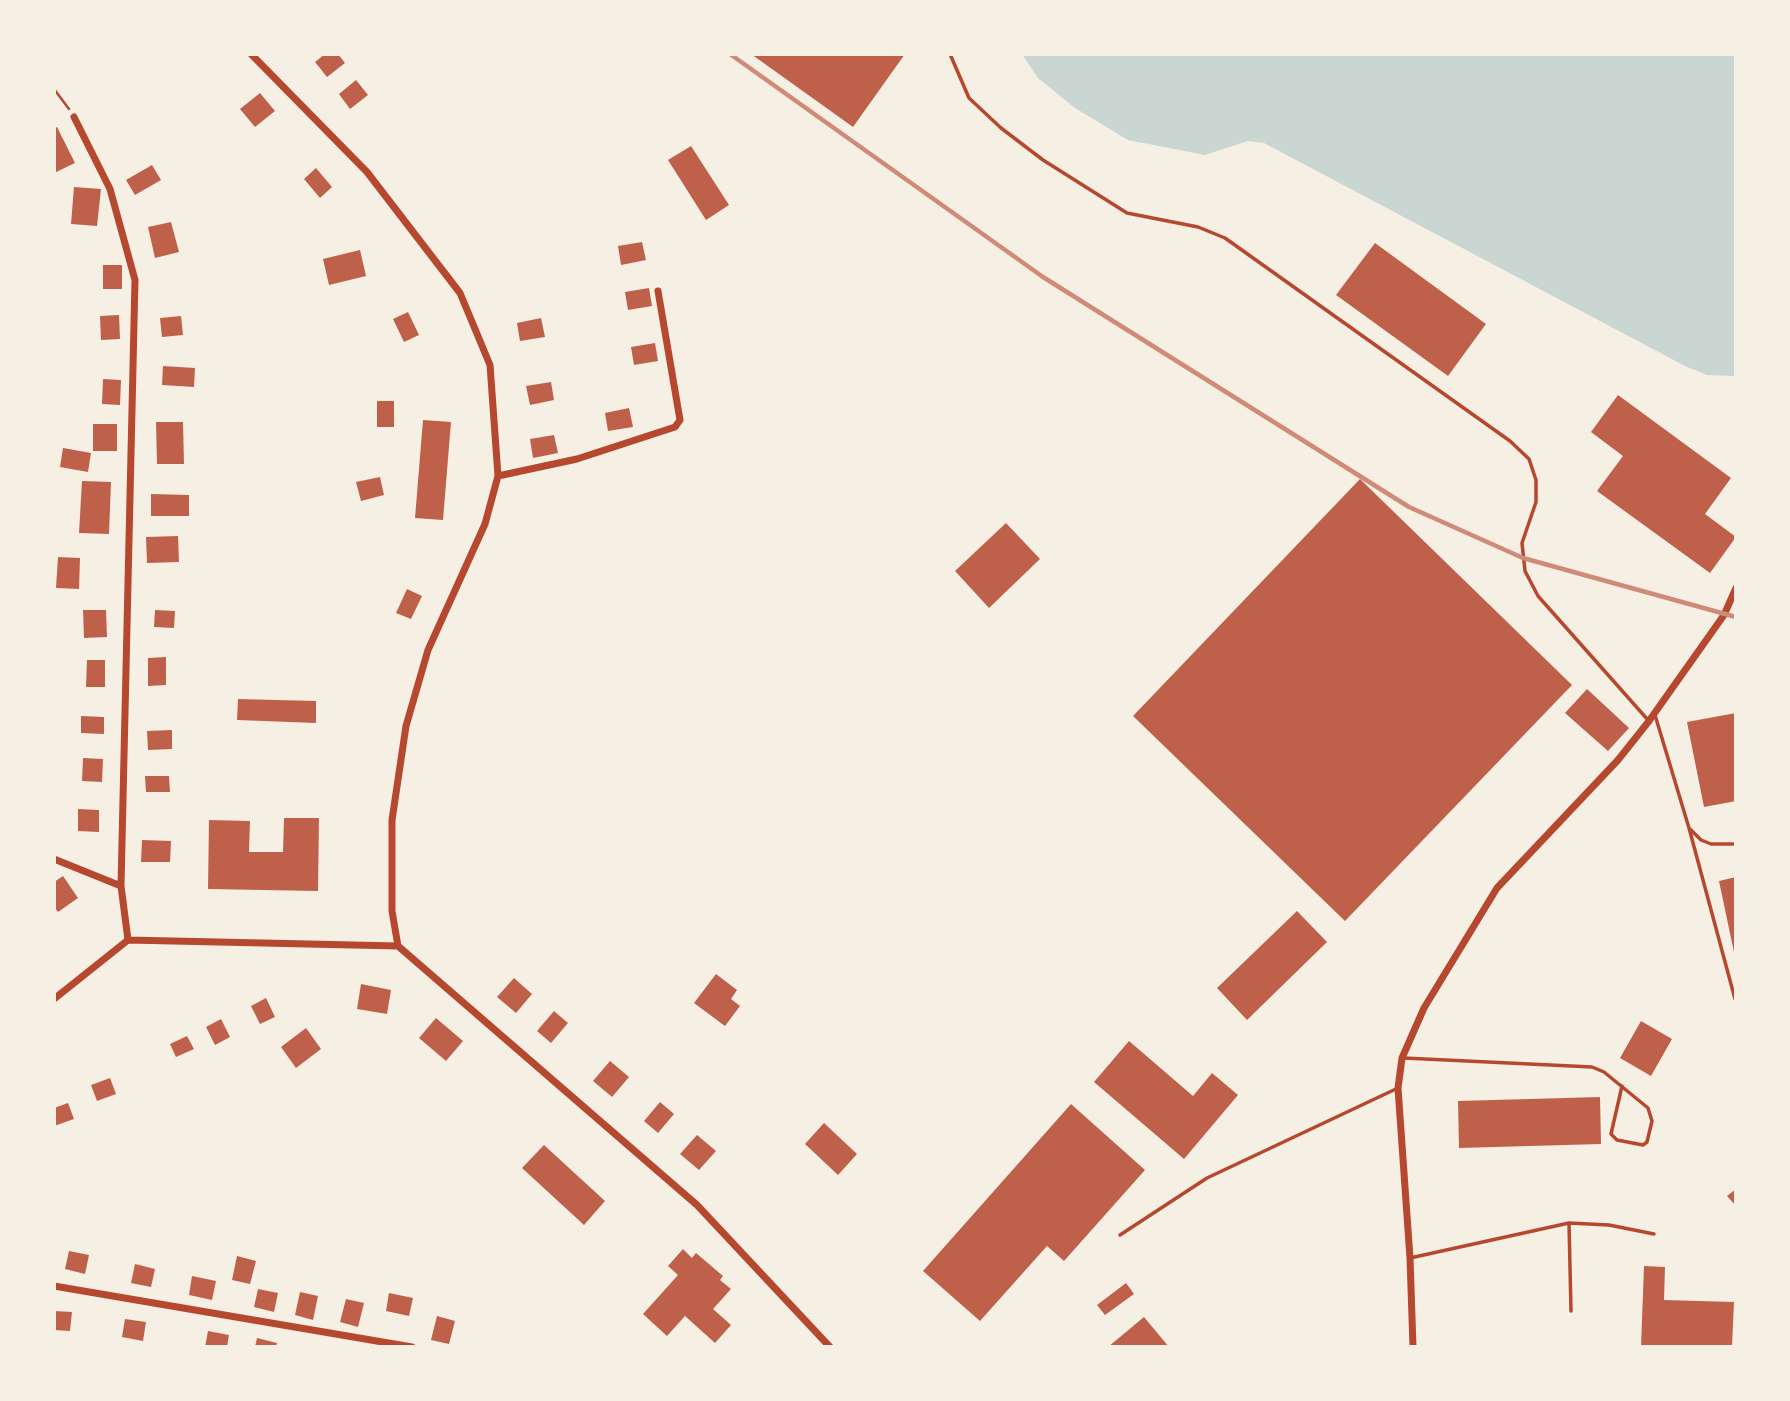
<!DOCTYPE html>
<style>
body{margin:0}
#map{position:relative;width:1790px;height:1401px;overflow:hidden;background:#f6efe4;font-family:"IBM Plex Sans",sans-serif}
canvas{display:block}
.frame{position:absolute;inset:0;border:56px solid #f6efe4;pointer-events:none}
</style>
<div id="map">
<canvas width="1790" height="1401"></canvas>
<div class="frame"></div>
</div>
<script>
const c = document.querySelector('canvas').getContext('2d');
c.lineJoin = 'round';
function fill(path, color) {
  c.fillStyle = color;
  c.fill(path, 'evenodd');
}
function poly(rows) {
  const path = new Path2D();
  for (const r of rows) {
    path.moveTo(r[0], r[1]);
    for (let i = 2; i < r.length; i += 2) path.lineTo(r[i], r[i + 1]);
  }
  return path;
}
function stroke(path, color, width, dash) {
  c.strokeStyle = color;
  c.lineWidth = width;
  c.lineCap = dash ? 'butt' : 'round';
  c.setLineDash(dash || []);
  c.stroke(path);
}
fill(poly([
 [1022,54,1736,54,1736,376,1707,375,1685,366,1264,143,1248,141,1205,155,1128,140,1075,108,1038,78]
]), '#c9d6d2');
fill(poly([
 [325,54,338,54,345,63,327,77,315,62],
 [751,54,905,54,853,127],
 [356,80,368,95,350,109,339,94],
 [260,93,275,111,255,127,240,109],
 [57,127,75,163,54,173,54,129],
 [691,146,729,205,706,220,668,160],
 [152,165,161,180,135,195,126,180],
 [316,168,332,187,320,198,304,179],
 [74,187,101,189,97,226,71,224],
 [171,222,179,252,155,258,148,227],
 [642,242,646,260,621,265,618,246],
 [1375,243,1486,324,1448,376,1336,295],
 [360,250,366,276,329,285,323,259],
 [103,265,122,265,122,289,103,289],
 [649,288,652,306,628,310,625,292],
 [408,312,419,335,404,342,393,319],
 [119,315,120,339,101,340,100,316],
 [181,316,183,335,162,337,160,318],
 [541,318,545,337,520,341,517,323],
 [655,343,658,361,634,365,631,347],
 [163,366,195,368,194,387,162,385],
 [103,379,121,380,120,405,102,404],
 [551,382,554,400,530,405,526,386],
 [1618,395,1731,478,1705,514,1736,537,1710,573,1597,491,1623,456,1591,432],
 [377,401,394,401,394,427,377,427],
 [629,408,633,427,608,431,605,413],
 [423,420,451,422,443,520,415,518],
 [156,422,183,422,184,464,157,464],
 [93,424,117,424,117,451,93,451],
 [554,435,558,453,533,458,530,439],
 [63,448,91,453,88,472,60,467],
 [380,477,384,495,361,501,356,482],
 [1360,479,1572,685,1345,921,1133,716],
 [82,481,111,482,109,534,79,533],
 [151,494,189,495,189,516,151,516],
 [1006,523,1040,559,989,608,955,571],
 [178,536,179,562,147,563,146,537],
 [58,557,80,558,79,589,56,588],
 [407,589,422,596,411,619,396,613],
 [83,610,106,610,107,637,84,638],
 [155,610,175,611,174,628,154,627],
 [166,657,166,685,148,686,148,658],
 [87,660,105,660,105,687,86,687],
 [1587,689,1629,728,1608,751,1565,713],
 [238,699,316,701,316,723,237,720],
 [1736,713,1736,801,1704,807,1687,722],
 [81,716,104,717,104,734,81,733],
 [172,730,172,749,148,750,147,731],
 [83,758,103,759,102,782,82,781],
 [145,776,169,776,170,792,146,792],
 [78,809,99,810,99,832,78,831],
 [284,818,319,818,318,891,208,889,209,820,250,821,249,852,283,852],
 [142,840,171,841,170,862,141,862],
 [63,876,78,898,58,912,54,907,54,882],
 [1736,877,1736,957,1735,957,1719,881],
 [1297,911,1327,942,1247,1020,1217,988],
 [716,974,737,990,731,999,740,1006,725,1026,694,1003],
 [514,978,532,994,516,1013,497,997],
 [361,984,391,990,387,1014,357,1009],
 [266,998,275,1017,260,1024,251,1006],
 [554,1011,568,1023,551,1043,537,1031],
 [436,1018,463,1041,446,1061,419,1038],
 [221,1019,230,1037,215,1045,206,1027],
 [1641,1021,1672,1039,1651,1076,1620,1058],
 [306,1028,321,1049,296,1068,281,1047],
 [187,1036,194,1049,176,1057,170,1044],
 [1129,1041,1193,1096,1212,1073,1238,1095,1184,1159,1094,1082],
 [610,1061,629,1077,612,1097,593,1081],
 [110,1078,116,1094,97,1101,91,1085],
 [1600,1097,1601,1144,1459,1148,1458,1101],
 [660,1102,674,1114,658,1133,644,1121],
 [68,1103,74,1119,54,1126,54,1108],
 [1071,1104,1145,1170,1064,1261,1047,1246,980,1321,923,1271],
 [824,1123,857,1154,838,1175,805,1144],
 [697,1135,716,1151,699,1170,680,1154],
 [544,1145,605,1201,584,1225,522,1168],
 [1736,1189,1736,1206,1727,1196],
 [683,1249,692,1258,696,1253,723,1276,720,1280,731,1289,713,1309,731,1325,715,1343,685,1316,667,1336,643,1314,678,1275,668,1266],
 [69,1251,89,1255,85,1274,65,1269],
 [237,1256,256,1261,250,1284,232,1280],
 [135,1264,155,1269,151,1287,131,1283],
 [1644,1266,1665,1267,1664,1300,1734,1302,1732,1347,1641,1347],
 [192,1276,216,1281,212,1300,189,1295],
 [1126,1283,1134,1294,1105,1315,1097,1305],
 [258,1289,278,1293,274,1312,254,1307],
 [300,1292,318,1296,313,1320,295,1315],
 [389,1293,413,1298,409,1316,386,1311],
 [346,1299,364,1303,358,1327,340,1322],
 [54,1311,72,1312,70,1331,54,1330],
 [437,1316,455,1321,449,1344,431,1340],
 [1144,1317,1169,1347,1108,1347],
 [125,1319,146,1322,143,1341,122,1337],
 [208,1331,229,1335,227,1347,205,1347],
 [257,1338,277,1343,276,1347,255,1347]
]), '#bf614a');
stroke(poly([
 [54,89,69,109]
]), '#b5482f', 2.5);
stroke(poly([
 [950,54,969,98,1001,128,1043,160,1127,213,1198,227,1225,238,1510,441,1529,459,1536,480,1536,502,1522,543,1525,571,1538,596,1648,720],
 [1655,715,1689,828,1701,840,1711,844,1736,844],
 [1689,828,1735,999],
 [1404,1058,1592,1067,1604,1072,1648,1108,1652,1121,1647,1142,1643,1145,1617,1140,1611,1134,1622,1086],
 [1569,1223,1571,1311],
 [1120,1235,1207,1178,1398,1088],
 [1410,1258,1569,1223,1609,1225,1654,1234]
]), '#b5482f', 3.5);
stroke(poly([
 [251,54,367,172,460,293,490,365,498,476,485,524,428,650,406,726,392,820,392,911,398,946],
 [498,476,577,459,675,427,680,420,658,291],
 [54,859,121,886],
 [128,940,398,946,697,1205,830,1347],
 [54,999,128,940,121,886,135,280,110,189,74,117],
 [54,1286,412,1347],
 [1413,1347,1410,1258,1398,1088,1402,1058,1424,1008,1497,888,1618,760,1649,721,1724,615,1736,588]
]), '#b5482f', 7);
stroke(poly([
 [730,54,1043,277,1409,507,1523,558,1736,617]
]), '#cf8b77', 4.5);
</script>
